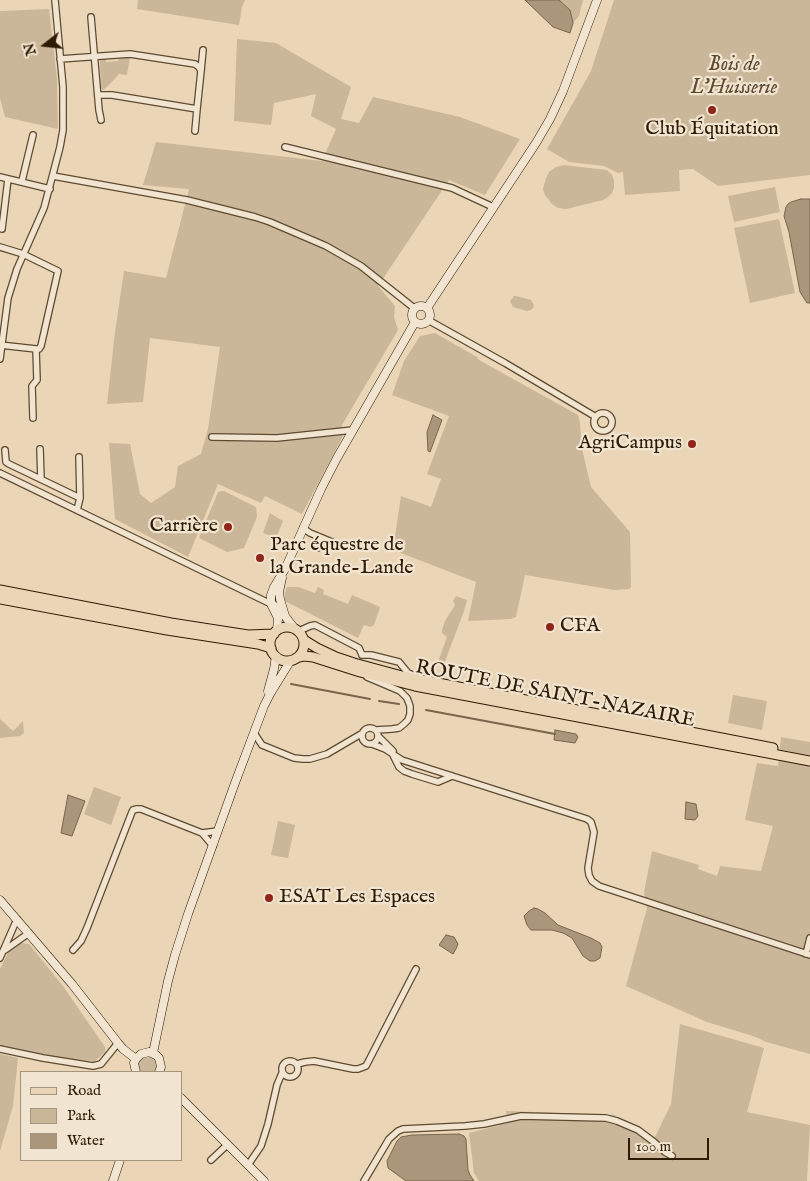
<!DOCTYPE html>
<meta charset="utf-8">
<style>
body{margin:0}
#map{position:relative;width:810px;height:1181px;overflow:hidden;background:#ead6b7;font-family:"IM FELL English",serif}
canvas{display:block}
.legend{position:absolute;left:20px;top:1071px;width:162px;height:90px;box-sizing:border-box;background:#f1e4d0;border:1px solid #a3947e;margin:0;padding:6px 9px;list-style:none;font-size:15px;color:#2e1b03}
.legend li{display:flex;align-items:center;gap:10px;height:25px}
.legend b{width:25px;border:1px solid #a3947e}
.north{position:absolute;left:20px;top:20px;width:50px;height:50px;-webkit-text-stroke:4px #f1e4d0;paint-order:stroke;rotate:254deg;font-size:14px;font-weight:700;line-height:20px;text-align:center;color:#2e1b03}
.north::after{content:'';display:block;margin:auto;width:18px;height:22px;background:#2e1b03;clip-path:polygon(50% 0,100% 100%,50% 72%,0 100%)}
.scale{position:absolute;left:628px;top:1138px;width:81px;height:22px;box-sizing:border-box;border:2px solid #2e1b03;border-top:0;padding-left:6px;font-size:15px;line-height:18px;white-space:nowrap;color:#2e1b03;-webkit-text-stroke:4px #f1e4d0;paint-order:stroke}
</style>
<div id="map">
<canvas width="810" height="1181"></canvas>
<ul class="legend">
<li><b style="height:6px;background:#ead6b7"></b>Road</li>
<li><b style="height:14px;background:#cab698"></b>Park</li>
<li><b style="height:14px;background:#aa967a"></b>Water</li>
</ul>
<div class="north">N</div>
<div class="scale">100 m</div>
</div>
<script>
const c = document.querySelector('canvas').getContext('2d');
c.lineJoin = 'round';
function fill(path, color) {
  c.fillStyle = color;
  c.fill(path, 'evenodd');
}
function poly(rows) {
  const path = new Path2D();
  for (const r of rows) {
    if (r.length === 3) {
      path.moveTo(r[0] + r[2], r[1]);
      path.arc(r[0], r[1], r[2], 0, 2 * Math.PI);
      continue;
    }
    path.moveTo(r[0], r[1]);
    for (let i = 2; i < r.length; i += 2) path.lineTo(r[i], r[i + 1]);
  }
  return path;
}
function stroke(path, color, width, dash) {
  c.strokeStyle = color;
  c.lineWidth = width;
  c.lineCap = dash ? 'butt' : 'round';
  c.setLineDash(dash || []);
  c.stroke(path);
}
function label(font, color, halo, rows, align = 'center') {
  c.font = font + ' "IM FELL English",serif';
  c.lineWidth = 4.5;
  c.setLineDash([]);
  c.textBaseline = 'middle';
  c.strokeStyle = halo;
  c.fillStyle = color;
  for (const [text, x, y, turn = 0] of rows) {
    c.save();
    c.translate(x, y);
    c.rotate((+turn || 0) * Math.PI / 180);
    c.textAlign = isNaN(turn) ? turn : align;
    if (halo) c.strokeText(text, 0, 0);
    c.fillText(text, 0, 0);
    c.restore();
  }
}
fill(poly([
 [138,0,245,0,242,7,239,25,137,9],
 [559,0,583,0,579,16,573,23,569,10],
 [614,0,810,0,810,175,718,186,693,169,679,170,680,191,625,195,623,172,618,173,604,166,569,162,547,149,591,71],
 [49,9,57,79,58,129,5,117,0,98,0,11],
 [237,39,276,43,351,87,341,119,359,123,373,97,460,117,520,139,485,195,449,180,378,286,395,306,394,317,398,330,342,425,343,436,302,514,265,496,261,503,218,484,188,557,115,519,109,443,130,444,140,494,151,503,175,487,178,466,201,454,208,429,220,347,150,338,143,402,107,404,115,332,124,271,166,278,189,189,143,185,156,142,322,161,336,129,311,116,316,94,274,103,271,125,234,121],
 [130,57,127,75,119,74,111,83,103,90,101,88,100,59,106,58,106,62,118,61,119,58],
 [564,165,607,170,612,175,614,181,614,188,612,193,608,197,603,200,566,209,558,208,552,204,545,195,543,189,544,185,546,178,549,172,556,167],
 [775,187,780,212,734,222,728,196],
 [779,219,795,293,750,303,734,228],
 [514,296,516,296,531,300,534,305,533,308,531,310,527,311,513,307,510,301],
 [435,333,477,357,479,360,578,415,580,423,582,449,591,487,630,532,631,587,629,589,614,590,525,575,516,617,511,619,468,621,476,582,393,550,401,496,431,507,441,479,427,474,449,416,392,395,404,361,420,336],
 [221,491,224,491,256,507,257,517,244,548,227,552,199,538,218,492],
 [270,513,283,521,276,538,263,533],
 [287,587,298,587,315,593,318,587,324,590,323,594,348,604,352,595,380,607,374,625,370,627,364,625,358,638,285,601,285,593],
 [456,596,467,600,464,611,444,664,438,662,447,637,442,633,442,630,445,621,455,605,453,601],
 [733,695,767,701,762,730,728,723],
 [0,719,13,731,23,721,24,733,20,736,0,738],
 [781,737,810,742,810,1054,766,1042,756,1037,707,1022,626,986,647,908,644,892,652,851,699,865,698,869,717,876,720,866,761,871,773,826,745,820,757,763,778,766],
 [94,787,121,797,111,825,84,814],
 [278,821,295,825,288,858,271,855],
 [19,943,29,944,63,986,105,1047,105,1052,95,1061,73,1060,0,1046,0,969,10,949],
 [680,1024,764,1048,747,1112,810,1125,807,1181,479,1181,474,1173,469,1133,508,1123,506,1111,614,1115,655,1137,671,1104],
 [0,1054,18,1058,13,1106,0,1151],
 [147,1057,153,1059,155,1061,157,1067,155,1072,140,1072,139,1069,139,1063,144,1058]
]), '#cab698');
const water = poly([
 [525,0,559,0,570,10,573,23,570,33,553,27,525,0],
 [801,199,810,199,810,303,807,303,800,292,789,232,784,216,786,207,788,204,791,202,801,199],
 [433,415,442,420,430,452,428,451,427,432,433,415],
 [555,730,576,734,578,737,575,743,554,740,555,730],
 [68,795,85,801,72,836,61,833,68,795],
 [686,802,696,804,698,816,695,820,685,819,686,802],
 [534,908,538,909,545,913,558,925,591,938,600,943,602,947,600,958,595,961,590,961,583,956,572,938,563,933,552,930,531,930,527,925,524,916,529,911,534,908],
 [446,935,454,937,458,944,456,949,453,954,439,945,446,935],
 [459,1134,464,1136,466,1139,468,1170,470,1175,474,1181,406,1181,388,1168,387,1161,397,1141,401,1137,412,1135,459,1134]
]);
fill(water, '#aa967a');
stroke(water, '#78654a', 1);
stroke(poly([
 [291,684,370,699],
 [379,701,399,704],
 [426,710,555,734]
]), '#78654a', 2);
const street = poly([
 [91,17,99,110,101,120],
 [60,59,130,54,195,64,199,67,201,71,197,109,112,95,98,95],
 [201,71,203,50],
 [195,131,197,109],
 [285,147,452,188,493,207],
 [53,176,187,200,255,217,270,222,326,246,361,266,414,308],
 [0,177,50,189],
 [22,181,33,135],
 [2,229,8,179],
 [0,247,23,254,58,271,41,346,39,349,36,349,0,345],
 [428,320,505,363,596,417],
 [0,359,8,298,17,269,44,208,60,147,63,130,63,87,55,0],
 [603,422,9],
 [33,418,32,386,37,380,36,349],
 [212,437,277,438,353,430],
 [40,449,41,479],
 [5,450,6,462,9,464,80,498],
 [0,473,269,603,274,604,280,612,284,614],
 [77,510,80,498,79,457],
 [303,528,310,533,332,542],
 [318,548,321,538],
 [299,631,310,626,315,625,359,648,362,655],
 [362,655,371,655,399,662,408,673,413,675],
 [367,677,400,691,407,698,410,706,410,714,408,720,404,724,399,728,392,729,376,730],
 [370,736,8],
 [254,733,262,745,294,758,303,759,310,759,327,754,361,734],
 [378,736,393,751],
 [372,744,385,749,402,760,587,819,591,822,594,832,588,868,589,875,592,881,599,886,810,955],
 [393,755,399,767,404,771,412,774,438,782,452,776],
 [202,833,213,846],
 [5,950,29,933],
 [73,950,81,941,87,928,132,812,133,810,137,809,141,809,202,833,218,831],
 [806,954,810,938],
 [0,958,17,919],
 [0,1049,43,1058,93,1066,101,1064,118,1043],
 [290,1069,8],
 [297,1064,305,1062,314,1061,353,1069,358,1069,366,1066,416,969],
 [211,1160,227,1145],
 [248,1165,261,1146,268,1124,277,1085,282,1073],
 [364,1181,389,1139,398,1131,403,1129,465,1126,484,1124,521,1116,606,1118,617,1121,638,1130,654,1142,665,1152,672,1156]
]);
const secondary = poly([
 [421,315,9],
 [427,308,536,143,550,119,563,91,597,0],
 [282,578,279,592,280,599,285,616,294,628],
 [277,630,278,618,271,604,271,595,274,587,285,569,321,489,337,458,415,322],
 [268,691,274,669,276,656],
 [0,900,72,984,118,1043,123,1049,136,1059],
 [153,1053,168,981,175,955,188,914,235,783,264,706,270,694,291,660],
 [136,1072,134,1063,136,1059,141,1054,149,1052,156,1055,159,1058,161,1067,159,1072],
 [181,1098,264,1181],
 [113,1181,120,1160]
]);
const primary = poly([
 [0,590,171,623,248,635,274,634],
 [0,599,167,630,258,644,271,648],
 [287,644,17],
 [304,640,317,648,336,657,354,663,402,676,773,748],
 [296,658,304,656,313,657,360,672,415,686,810,761]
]);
stroke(street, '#5d4a30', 8);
stroke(secondary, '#2e1b03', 9);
stroke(primary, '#2e1b03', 11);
stroke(street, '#f1e4d0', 5.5);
stroke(secondary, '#f1e4d0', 8);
stroke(primary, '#ead6b7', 9);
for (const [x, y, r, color] of [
 [712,110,5,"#8f2418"],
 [692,444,5,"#8f2418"],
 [228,527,5,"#8f2418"],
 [260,558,5,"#8f2418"],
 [550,627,5,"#8f2418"],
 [269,898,5,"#8f2418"]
]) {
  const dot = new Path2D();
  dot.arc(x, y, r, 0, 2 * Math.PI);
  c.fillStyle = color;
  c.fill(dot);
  stroke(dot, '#f1e4d0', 2);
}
label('italic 20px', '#5d4a30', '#f1e4d0', [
 ["Bois de",734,66],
 ["L'Huisserie",734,89]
]);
label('20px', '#2e1b03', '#f1e4d0', [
 ["Club Équitation",712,130,"center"],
 ["AgriCampus",682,444,"right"],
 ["Carrière",218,527,"right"],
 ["Parc équestre de",270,546],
 ["la Grande-Lande",270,569],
 ["CFA",560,627],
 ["ESAT Les Espaces",279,898]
], 'left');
label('20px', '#2e1b03', '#f1e4d0', [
 ["ROUTE DE SAINT-NAZAIRE",555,695,11]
]);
</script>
